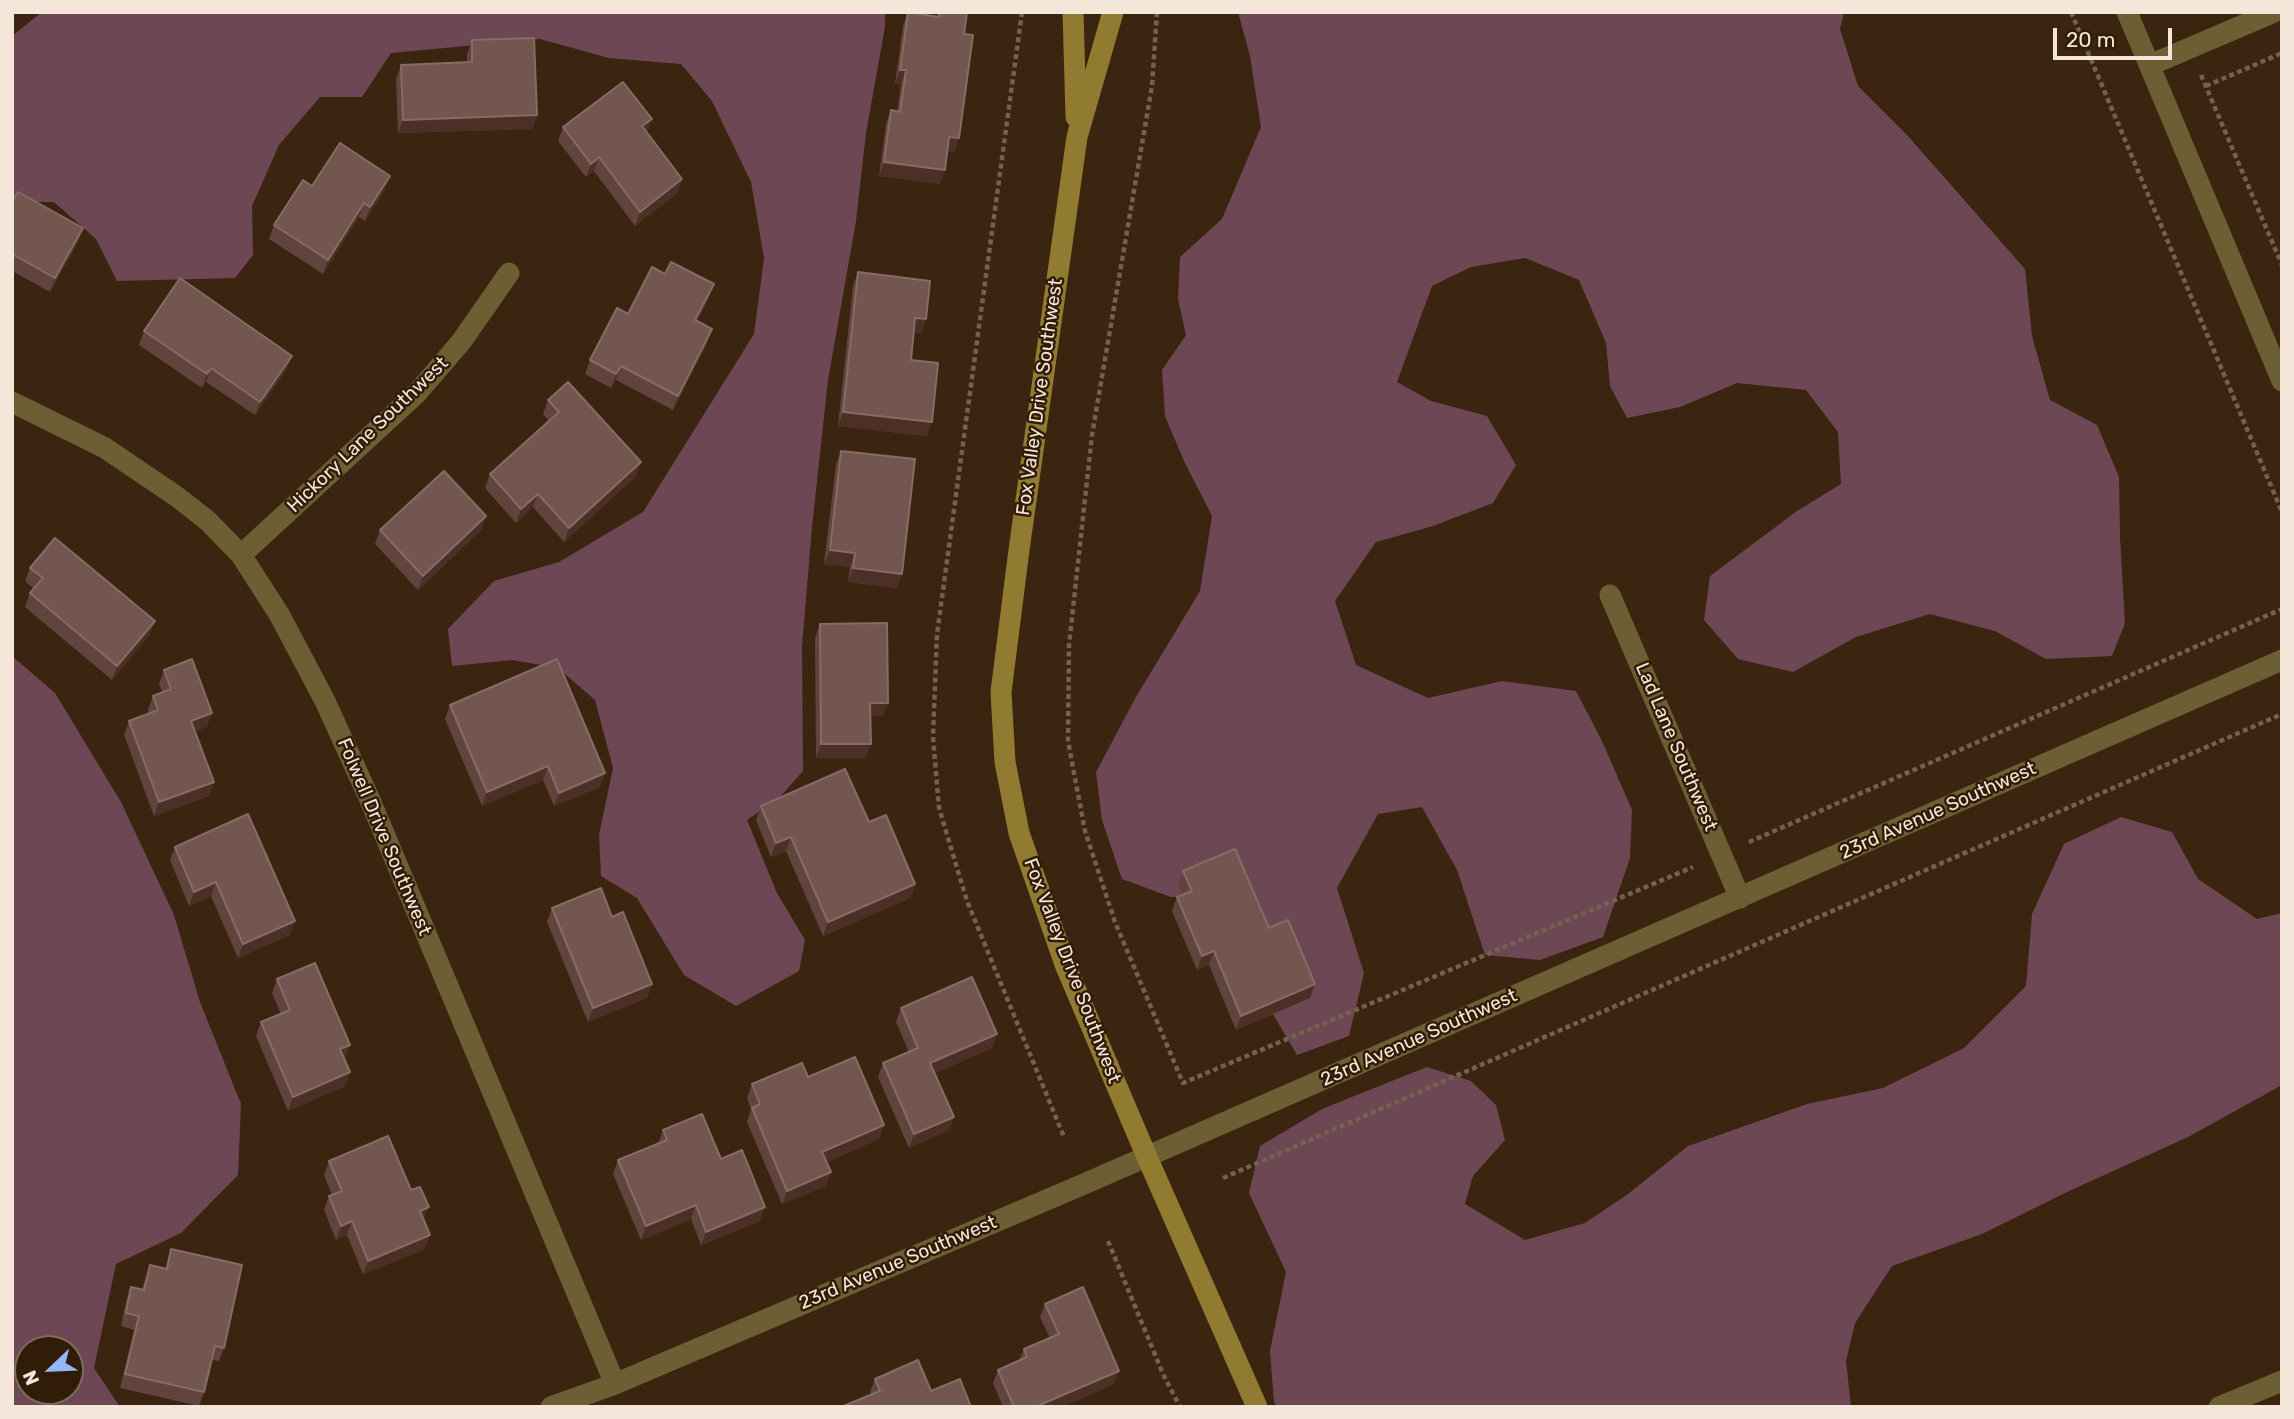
<!DOCTYPE html>
<style>
body{margin:0}
#map{position:relative;width:2294px;height:1419px;overflow:hidden;background:#3b2511;font-family:Rubik,sans-serif}
canvas{display:block}
.frame{position:absolute;inset:0;border:14px solid #f4e6d9;pointer-events:none}
.north{position:absolute;left:14px;top:1335px;width:70px;height:70px;box-sizing:border-box;background:#311c08;border:2px solid #7f6d5c;border-radius:50%;rotate:247deg;font-size:19px;font-weight:700;line-height:28px;text-align:center;color:#f4e6d9}
.north::after{content:'';display:block;margin:auto;width:24px;height:32px;background:#95b6fd;clip-path:polygon(50% 0,100% 100%,50% 72%,0 100%)}
.scale{position:absolute;left:2053px;top:28px;width:119px;height:32px;box-sizing:border-box;border:4px solid #f4e6d9;border-top:0;padding-left:9px;font-size:21px;line-height:24px;white-space:nowrap;color:#f4e6d9;-webkit-text-stroke:5px #311c08;paint-order:stroke}
</style>
<div id="map">
<canvas width="2294" height="1419"></canvas>
<div class="frame"></div>
<div class="north">N</div>
<div class="scale">20 m</div>
</div>
<script>
const c = document.querySelector('canvas').getContext('2d');
c.lineJoin = 'round';
function fill(path, color) {
  c.fillStyle = color;
  c.fill(path, 'evenodd');
}
function poly(rows) {
  const path = new Path2D();
  for (const r of rows) {
    path.moveTo(r[0], r[1]);
    for (let i = 2; i < r.length; i += 2) path.lineTo(r[i], r[i + 1]);
  }
  return path;
}
function stroke(path, color, width, dash) {
  c.strokeStyle = color;
  c.lineWidth = width;
  c.lineCap = dash ? 'butt' : 'round';
  c.setLineDash(dash || []);
  c.stroke(path);
}
function label(font, color, halo, rows, align = 'center') {
  c.font = font + ' Rubik,sans-serif';
  c.lineWidth = 5;
  c.setLineDash([]);
  c.textBaseline = 'middle';
  c.strokeStyle = halo;
  c.fillStyle = color;
  for (const [text, x, y, turn = 0] of rows) {
    c.save();
    c.translate(x, y);
    c.rotate((+turn || 0) * Math.PI / 180);
    c.textAlign = isNaN(turn) ? turn : align;
    if (halo) c.strokeText(text, 0, 0);
    c.fillText(text, 0, 0);
    c.restore();
  }
}
fill(poly([
 [42,12,885,12,885,27,866,133,856,221,828,380,812,527,802,646,803,771,779,798,747,820,777,893,805,940,799,971,736,1006,684,975,637,898,601,876,599,835,613,768,595,700,558,668,512,660,452,666,448,629,494,581,559,562,643,512,754,334,764,258,751,182,712,101,681,64,609,58,540,39,391,53,362,97,320,97,279,145,252,206,253,255,235,278,117,281,96,239,54,202,12,202,12,36],
 [1238,12,1844,12,1840,29,1858,86,1907,135,2025,269,2032,336,2050,400,2097,425,2119,477,2120,538,2125,623,2112,656,2046,659,1995,631,1930,614,1856,637,1793,672,1738,659,1704,620,1710,576,1797,511,1841,484,1838,432,1806,390,1737,383,1680,407,1627,418,1610,386,1606,343,1579,280,1525,258,1471,267,1432,286,1397,382,1431,401,1487,416,1516,465,1493,503,1433,526,1376,542,1335,601,1356,665,1428,698,1502,681,1576,691,1602,741,1632,810,1630,858,1603,937,1540,960,1485,955,1457,870,1422,807,1378,814,1337,888,1364,973,1349,1036,1297,1055,1264,999,1226,896,1171,897,1122,879,1102,820,1096,772,1136,697,1200,591,1212,516,1184,461,1165,416,1162,370,1186,335,1178,299,1180,257,1222,219,1261,127,1250,56],
 [12,656,55,693,121,802,174,915,200,1002,241,1104,238,1175,181,1233,116,1264,94,1368,120,1407,12,1407],
 [28,1349,70,1349,70,1391,28,1391],
 [2121,817,2172,832,2198,879,2257,919,2282,913,2282,1085,2188,1137,2069,1191,1982,1234,1892,1266,1855,1323,1846,1361,1851,1407,1277,1407,1274,1402,1270,1351,1286,1272,1249,1193,1260,1146,1322,1109,1427,1067,1471,1081,1496,1105,1505,1140,1473,1176,1465,1204,1525,1240,1585,1223,1628,1194,1688,1146,1807,1104,1883,1088,1964,1048,2026,986,2032,914,2064,844]
]), '#6d4854');
stroke(poly([
 [1022,12,937,634,933,737,939,808,967,901,1064,1137],
 [1157,12,1152,86,1092,435,1069,645,1068,741,1085,831,1115,922,1183,1083,1693,867],
 [2071,12,2282,512],
 [2201,75,2282,265],
 [2206,86,2282,53],
 [1749,842,2282,609],
 [1223,1178,2282,714],
 [1108,1241,1163,1374,1180,1407]
]), '#74614f', 4.5, [5, 3.5]);
stroke(poly([
 [2127,12,2282,381],
 [2150,65,2274,12],
 [12,402,105,448,176,496,208,521,241,555,279,614,325,701,370,800,615,1384],
 [241,555,417,393,461,342,509,273],
 [1610,595,1740,898],
 [551,1407,615,1384,1084,1184,2282,660],
 [2219,1407,2282,1381]
]), '#6b5f33', 21);
stroke(poly([
 [1073,12,1076,117],
 [1113,12,1077,137,1019,550,1001,692,1005,762,1019,833,1066,967,1147,1157,1257,1407]
]), '#907b31', 21);
fill(poly([
 [908,12,937,17,938,12,967,12,964,34,959,138,954,152,947,151,940,184,879,176,886,124,891,110,897,111,901,84,895,84,903,26],
 [472,40,537,115,532,129,398,133,396,79,401,65,467,63,467,54],
 [563,127,647,133,682,179,677,193,635,226,594,171,586,177,558,141],
 [312,186,385,189,365,221,359,217,323,274,269,239,274,225],
 [12,202,78,242,50,292,12,271],
 [858,272,926,319,921,333,914,332,911,360,927,436,838,426,853,286],
 [709,298,697,321,707,343,673,410,616,380,611,388,585,374,590,360,628,314],
 [144,331,287,369,255,415,206,382,202,388,139,345],
 [548,400,636,476,564,542,533,507,516,523,485,488,490,474,549,421,543,414],
 [841,451,897,588,848,582,850,567,824,564,836,464],
 [486,516,481,530,418,590,375,544,380,530],
 [30,568,155,621,149,635,112,680,25,607,30,593,34,589,25,581],
 [820,624,883,716,871,716,866,758,816,758,815,638],
 [164,670,207,727,195,731,214,782,209,796,154,816,124,735,129,721,149,713,148,710,153,696,162,692,159,684],
 [450,705,605,773,600,787,554,806,543,780,482,806,445,719],
 [761,806,869,822,915,884,910,898,823,936,786,851,771,857,756,820],
 [175,847,290,935,238,958,211,896,189,906,170,860],
 [1183,871,1269,928,1315,984,1310,998,1236,1030,1209,965,1197,970,1172,911,1177,897,1182,895,1178,885],
 [552,908,612,917,652,984,647,998,588,1022,547,922],
 [277,979,345,1059,350,1072,345,1086,288,1111,256,1036,261,1022,281,1014,272,993],
 [901,1008,997,1034,992,1048,935,1073,954,1117,949,1130,909,1148,878,1077,883,1063,909,1052,896,1022],
 [808,1077,884,1125,879,1139,827,1162,831,1172,826,1186,782,1204,747,1122,751,1109,747,1098,752,1084],
 [663,1130,760,1221,701,1245,691,1219,641,1240,613,1174,618,1160,658,1144],
 [329,1161,424,1220,425,1249,363,1274,347,1235,336,1240,324,1210,329,1196,332,1195,324,1175],
 [171,1249,224,1348,219,1361,212,1360,204,1392,199,1406,120,1388,134,1330,121,1326,126,1301,131,1287,142,1289,150,1265,165,1269],
 [1045,1304,1114,1384,1062,1407,1003,1407,993,1383,998,1370,1019,1360,1024,1349,1050,1338,1040,1317],
 [875,1379,931,1391,871,1394,870,1392]
]), '#62443f');
fill(poly([
 [900,70,906,70,901,84,895,84],
 [537,115,532,129,398,133,403,120],
 [652,119,647,133,642,126],
 [949,137,959,138,954,152,944,151],
 [599,157,594,171,586,177,591,164],
 [884,162,945,170,940,184,879,176],
 [390,176,385,189,365,221,370,207],
 [682,179,677,193,635,226,640,212],
 [364,203,359,217,323,274,328,260],
 [83,228,78,242,50,292,55,278],
 [714,284,709,298,690,334,695,320],
 [915,318,926,319,921,333,910,332],
 [712,329,707,343,673,410,678,396],
 [292,356,287,369,255,415,260,402],
 [621,366,616,380,611,388,616,374],
 [211,368,206,382,202,388,207,374],
 [843,412,932,422,927,436,838,426],
 [641,462,636,476,564,542,569,528],
 [538,494,533,507,516,523,521,509],
 [486,516,481,530,418,590,423,576],
 [830,550,855,553,850,567,824,564],
 [853,568,902,574,897,588,848,582],
 [155,621,149,635,112,680,117,666],
 [870,703,888,703,883,716,865,716],
 [212,713,207,727,186,735,191,721],
 [821,744,871,744,866,758,816,758],
 [548,766,543,780,482,806,487,792],
 [605,773,600,787,554,806,559,793],
 [214,782,209,796,154,816,159,802],
 [791,837,786,851,771,857,776,843],
 [216,882,211,896,189,906,194,892],
 [915,884,910,898,823,936,828,922],
 [295,921,290,935,238,958,243,944],
 [1214,951,1209,965,1197,970,1202,956],
 [652,984,647,998,588,1022,593,1008],
 [1315,984,1310,998,1236,1030,1241,1016],
 [997,1034,992,1048,925,1077,930,1063],
 [350,1045,345,1059,335,1063,340,1049],
 [350,1072,345,1086,288,1111,293,1097],
 [954,1117,949,1130,909,1148,914,1134],
 [884,1125,879,1139,817,1166,822,1152],
 [831,1172,826,1186,782,1204,787,1191],
 [696,1205,691,1219,641,1240,646,1226],
 [429,1207,423,1221,420,1211],
 [765,1207,760,1221,701,1245,706,1232],
 [352,1221,347,1235,336,1240,341,1226],
 [430,1235,425,1249,363,1274,368,1261],
 [1119,1371,1114,1384,1062,1407,1035,1407]
]), '#4c3025');
const building = poly([
 [908,12,939,17,940,12,967,12,964,34,973,35,959,138,949,137,945,170,884,162,891,110,900,112,906,70,900,70,908,12],
 [534,38,537,115,403,120,401,65,472,62,472,40,534,38],
 [623,82,652,119,642,126,682,179,640,212,599,157,591,164,563,127,623,82],
 [340,143,390,176,370,207,364,203,328,260,274,225,303,180,312,186,340,143],
 [18,192,83,228,55,278,12,254,12,202,18,192],
 [671,262,714,284,695,320,712,329,678,396,621,366,616,374,590,360,617,308,628,314,652,267,665,274,671,262],
 [858,272,930,281,926,319,915,318,911,360,938,363,932,422,843,412,858,272],
 [180,278,292,356,260,402,211,368,207,374,144,331,180,278],
 [568,382,641,462,569,528,538,494,521,509,490,474,559,412,548,400,568,382],
 [841,451,915,459,902,574,853,568,855,553,830,550,841,451],
 [444,471,486,516,423,576,380,530,444,471],
 [55,538,155,621,117,666,30,593,43,578,30,568,55,538],
 [887,623,888,703,870,703,871,744,821,744,820,624,887,623],
 [192,659,212,713,191,721,214,782,159,802,129,721,158,710,153,696,171,689,164,670,192,659],
 [557,659,605,773,559,793,548,766,487,792,450,705,557,659],
 [845,769,869,822,886,815,915,884,828,922,791,837,776,843,761,806,845,769],
 [248,814,295,921,243,944,216,882,194,892,175,847,248,814],
 [1235,849,1269,928,1288,920,1315,984,1241,1016,1214,951,1202,956,1177,897,1192,891,1183,871,1235,849],
 [601,888,612,917,623,912,652,984,593,1008,552,908,601,888],
 [315,963,350,1045,340,1049,350,1072,293,1097,261,1022,290,1010,277,979,315,963],
 [972,977,997,1034,930,1063,954,1117,914,1134,883,1063,918,1048,901,1008,972,977],
 [855,1057,884,1125,822,1152,831,1172,787,1191,752,1108,760,1104,752,1084,802,1063,808,1077,855,1057],
 [702,1114,721,1159,742,1150,765,1207,706,1232,696,1205,646,1226,618,1160,667,1140,663,1130,702,1114],
 [388,1136,411,1190,420,1187,429,1207,420,1211,430,1235,368,1261,352,1221,341,1226,329,1196,342,1191,329,1161,388,1136],
 [171,1249,242,1265,224,1348,215,1346,204,1392,125,1374,139,1316,126,1313,131,1287,144,1290,150,1265,167,1269,171,1249],
 [1083,1287,1119,1371,1035,1407,1014,1407,998,1370,1027,1357,1024,1349,1059,1334,1045,1304,1083,1287],
 [918,1360,931,1391,960,1379,971,1407,841,1407,880,1391,875,1379,918,1360]
]);
fill(building, '#72564f');
stroke(building, '#866c65', 2);
label('19px', '#f4e6d9', '#311c08', [
 ["Fox Valley Drive Southwest",1040,397,-82],
 ["Hickory Lane Southwest",368,435,-44],
 ["Lad Lane Southwest",1676,747,67],
 ["23rd Avenue Southwest",1938,811,-24],
 ["Folwell Drive Southwest",384,837,67],
 ["Fox Valley Drive Southwest",1072,971,69],
 ["23rd Avenue Southwest",1419,1038,-24],
 ["23rd Avenue Southwest",898,1263,-23]
]);
</script>
